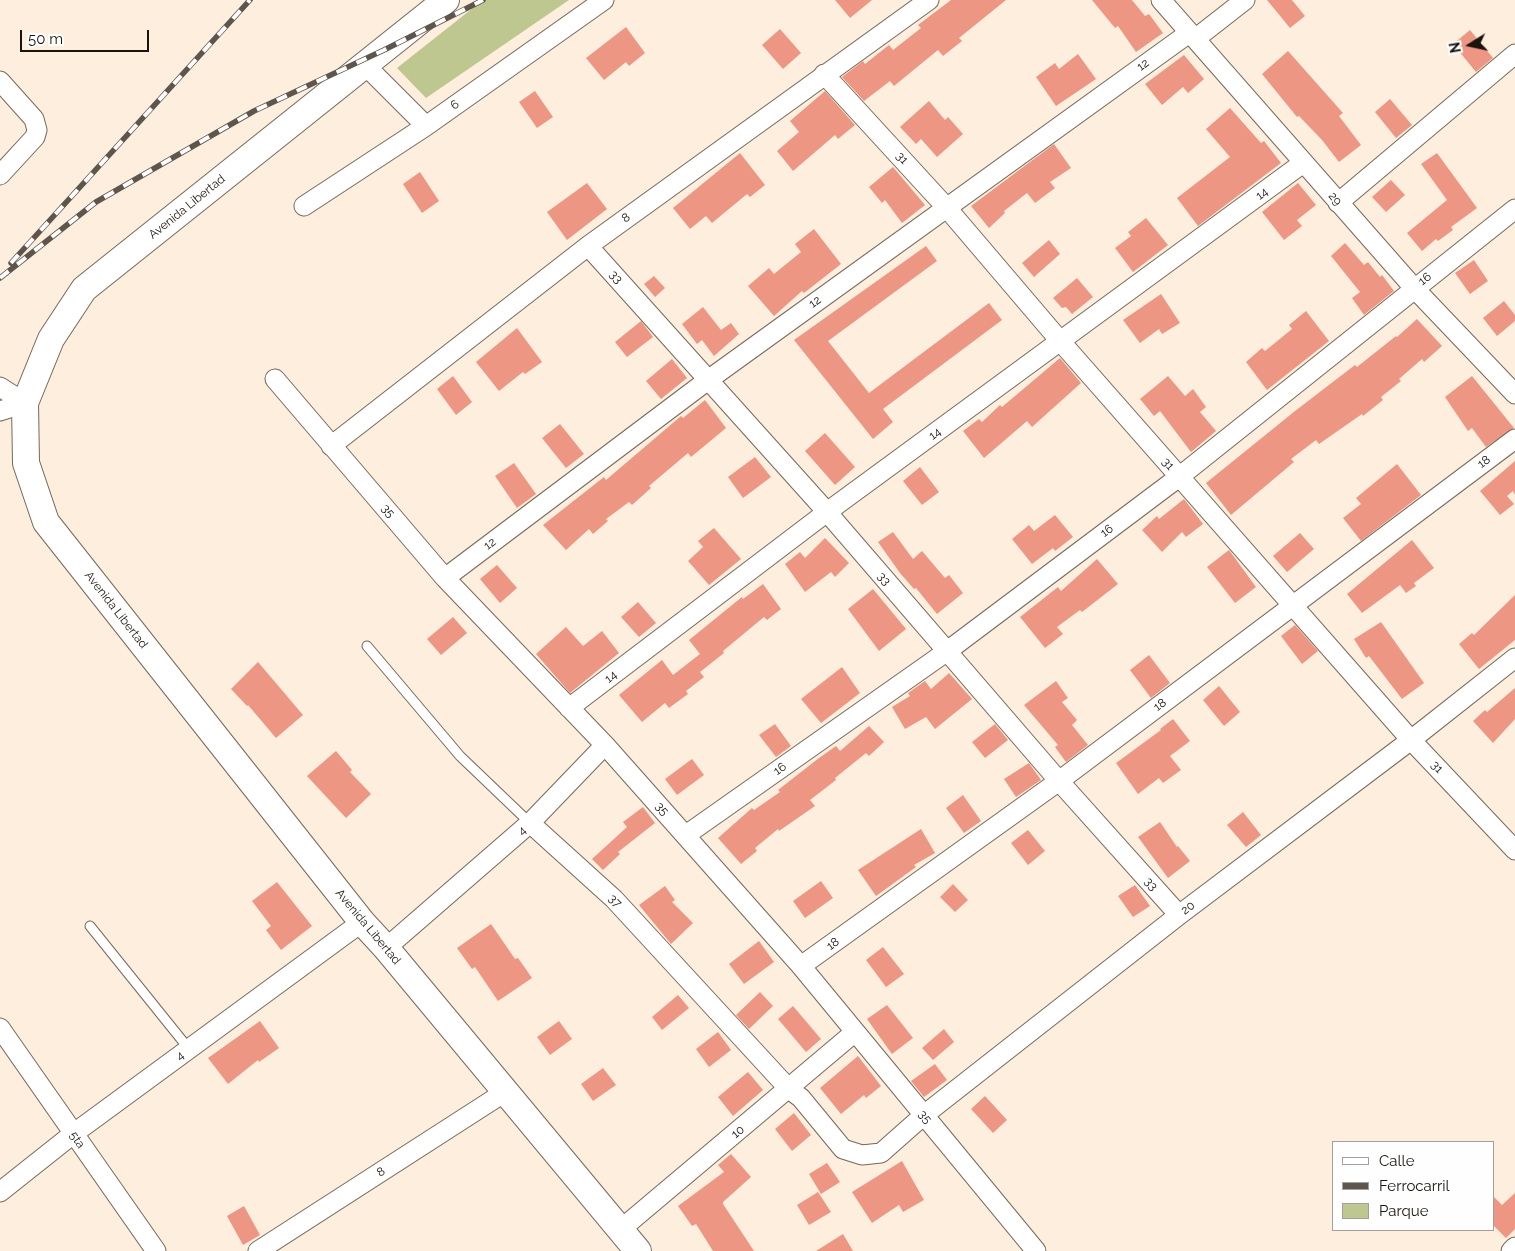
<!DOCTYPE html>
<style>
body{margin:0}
#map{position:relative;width:1515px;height:1251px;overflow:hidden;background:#fdeedd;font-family:Raleway,sans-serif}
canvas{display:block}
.legend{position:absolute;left:1332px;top:1141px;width:162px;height:90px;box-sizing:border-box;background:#fefefe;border:1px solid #a2a09e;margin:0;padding:6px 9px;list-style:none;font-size:15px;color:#19140e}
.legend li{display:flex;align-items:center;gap:10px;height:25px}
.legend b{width:25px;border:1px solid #a2a09e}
.north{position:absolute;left:1445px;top:20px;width:50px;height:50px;-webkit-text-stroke:4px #fefefe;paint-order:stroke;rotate:260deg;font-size:14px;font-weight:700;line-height:20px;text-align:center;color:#19140e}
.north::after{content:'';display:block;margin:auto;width:18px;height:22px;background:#19140e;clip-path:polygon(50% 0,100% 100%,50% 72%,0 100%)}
.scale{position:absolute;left:20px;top:30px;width:129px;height:22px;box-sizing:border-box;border:2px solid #19140e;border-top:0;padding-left:6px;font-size:15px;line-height:18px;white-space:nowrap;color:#19140e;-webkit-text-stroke:4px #fefefe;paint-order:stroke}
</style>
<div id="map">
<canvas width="1515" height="1251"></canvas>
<ul class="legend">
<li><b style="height:6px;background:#fff"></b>Calle</li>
<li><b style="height:6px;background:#5e554c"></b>Ferrocarril</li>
<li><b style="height:14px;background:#bdc78f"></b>Parque</li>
</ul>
<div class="north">N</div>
<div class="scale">50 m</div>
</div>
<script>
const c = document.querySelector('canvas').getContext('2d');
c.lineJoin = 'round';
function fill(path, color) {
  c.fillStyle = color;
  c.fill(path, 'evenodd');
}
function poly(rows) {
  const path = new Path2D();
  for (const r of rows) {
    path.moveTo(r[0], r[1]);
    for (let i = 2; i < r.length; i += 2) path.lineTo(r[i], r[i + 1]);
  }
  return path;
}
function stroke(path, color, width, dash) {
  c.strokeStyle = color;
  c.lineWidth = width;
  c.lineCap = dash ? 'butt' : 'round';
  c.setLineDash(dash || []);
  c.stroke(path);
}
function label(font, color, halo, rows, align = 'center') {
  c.font = font + ' Raleway,sans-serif';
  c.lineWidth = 4.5;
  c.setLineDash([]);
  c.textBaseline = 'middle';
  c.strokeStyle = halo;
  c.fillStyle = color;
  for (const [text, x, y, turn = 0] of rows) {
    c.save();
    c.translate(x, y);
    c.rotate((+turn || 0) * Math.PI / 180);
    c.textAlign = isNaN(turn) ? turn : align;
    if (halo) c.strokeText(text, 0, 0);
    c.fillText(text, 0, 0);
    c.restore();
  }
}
fill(poly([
 [483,0,569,0,426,98,397,68]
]), '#bdc78f');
fill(poly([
 [835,0,872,0,850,18],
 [951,0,1006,0,959,38,962,41,943,56,938,50,894,86,890,81,864,101,842,77,863,61,865,64,889,45,893,50,921,28,918,25],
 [1092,0,1132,0,1145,16,1149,14,1163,33,1136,52,1118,26,1115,28],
 [1267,0,1292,0,1305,16,1290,28],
 [626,27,645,53,629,66,626,62,604,80,586,58],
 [780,29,801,53,783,69,762,45],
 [1470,30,1493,58,1476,72,1453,44],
 [1288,51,1343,113,1339,116,1361,145,1339,162,1322,140,1299,116,1297,117,1262,74],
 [1078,54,1096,79,1056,106,1036,77,1055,63,1059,69],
 [1184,55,1204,79,1188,93,1183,87,1162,105,1145,84],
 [535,91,553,117,537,128,519,102],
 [825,91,855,125,838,139,835,135,793,171,777,151,799,132,790,121],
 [1390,99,1412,125,1396,138,1375,112],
 [929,101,945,120,948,117,963,134,937,157,921,139,916,144,900,127],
 [1230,108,1261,143,1264,141,1281,163,1198,226,1177,198,1230,157,1206,129],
 [1054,144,1071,168,1050,182,1055,188,1035,203,1027,193,1004,211,1005,213,989,228,971,206],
 [740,153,765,185,750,197,747,194,712,223,706,216,690,229,673,208],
 [1437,153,1477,208,1451,227,1453,230,1438,241,1436,239,1422,251,1407,233,1447,200,1421,164],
 [893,167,925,205,902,223,885,200,882,203,869,187],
 [420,172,439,201,422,213,403,184],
 [1391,180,1405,195,1386,212,1372,197],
 [587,183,607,209,567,240,547,212],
 [1298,183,1316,205,1297,220,1302,226,1284,240,1262,212],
 [1146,218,1168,245,1133,272,1115,248,1131,236,1128,232],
 [814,229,841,264,804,293,802,291,774,316,748,286,769,268,774,274,801,252,795,244],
 [1049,240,1060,254,1034,277,1022,263],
 [1345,243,1364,265,1368,262,1380,277,1382,275,1394,291,1364,315,1352,298,1360,292,1331,256],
 [926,246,937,261,828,341,869,393,989,303,1002,320,883,409,893,422,873,439,794,340],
 [1474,260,1488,281,1470,294,1455,273],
 [654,276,665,288,655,297,644,284],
 [1077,278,1093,297,1072,314,1066,307,1062,308,1053,298],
 [1161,294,1180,323,1162,334,1159,329,1140,343,1123,320],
 [1504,301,1515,315,1515,321,1497,336,1483,318],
 [703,307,721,330,731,323,739,334,714,356,702,340,697,344,682,324],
 [1306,311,1329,341,1267,390,1246,362,1262,348,1265,351,1292,329,1289,325],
 [1417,319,1442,346,1424,362,1422,359,1399,379,1401,381,1381,397,1383,400,1363,416,1362,414,1319,444,1316,440,1291,459,1294,462,1231,515,1206,483,1295,411,1355,365,1357,367,1396,336,1397,337],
 [641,321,653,337,627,357,615,342],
 [517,328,542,362,525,374,523,372,499,391,476,362],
 [1060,358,1081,383,1032,427,1027,421,984,458,963,431,979,419,982,422,1000,405,1002,407],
 [672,359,687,378,661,399,646,381],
 [453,376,472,402,456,415,437,389],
 [1168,376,1185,396,1193,389,1206,407,1200,412,1216,431,1191,452,1160,411,1154,416,1140,399],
 [1472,376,1514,428,1486,447,1472,428,1468,431,1445,397],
 [705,400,726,428,691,457,688,453,649,486,651,488,632,505,629,502,606,519,608,521,593,534,589,529,566,550,543,525,604,477,606,480,681,416,683,418],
 [560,424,584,454,566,468,542,438],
 [825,433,855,467,835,485,805,451],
 [755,457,771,477,743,498,728,477],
 [1515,461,1515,495,1513,491,1507,496,1514,504,1500,515,1480,491],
 [514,463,536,494,517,508,495,476],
 [1397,464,1421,495,1361,541,1343,518,1361,504,1356,498],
 [920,467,939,492,922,505,903,481],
 [1184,499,1203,524,1186,537,1182,532,1162,552,1142,530,1157,516,1159,519],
 [1055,515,1073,537,1055,551,1053,548,1032,564,1012,539,1029,525,1034,531],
 [714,528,741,559,709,585,688,561,703,547,698,541],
 [893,532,913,559,922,551,945,578,949,575,963,593,937,614,916,588,914,589,900,573,878,542],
 [1300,533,1314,549,1287,572,1273,556],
 [825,538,849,563,835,577,831,572,805,592,785,564,800,552,805,558],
 [1412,540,1434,568,1414,583,1416,586,1406,593,1400,585,1362,613,1347,594],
 [1229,550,1256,587,1235,603,1207,567],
 [1097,559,1118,584,1082,612,1080,610,1057,627,1063,634,1045,648,1020,617,1058,587,1061,591],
 [497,565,517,588,500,603,480,579],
 [763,584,781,609,767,620,764,617,723,651,724,653,700,672,704,677,686,691,688,694,669,708,665,703,642,722,619,695,662,660,673,675,700,654,689,640,742,597,743,599],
 [873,589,906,629,879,651,848,609],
 [1515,595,1515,640,1479,669,1459,644,1472,633,1474,635],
 [638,602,656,623,639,637,621,617],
 [453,617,467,633,441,655,427,639],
 [1381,622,1424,683,1402,699,1369,656,1366,658,1354,639],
 [1295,625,1318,651,1302,664,1281,636],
 [566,627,583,646,602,631,619,653,570,693,536,654],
 [1149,655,1170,683,1151,698,1130,670],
 [258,662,303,715,276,738,248,705,247,706,231,689],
 [842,667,860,693,821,723,801,699],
 [949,673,972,699,935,729,926,717,905,729,892,707,910,696,908,693,925,681,931,689],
 [1056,681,1068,698,1062,702,1077,720,1072,725,1088,745,1066,762,1055,747,1058,745,1024,705],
 [1219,686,1240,712,1224,726,1203,700],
 [1515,688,1515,719,1493,743,1473,721,1485,710,1487,712],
 [1173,719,1190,741,1170,756,1181,770,1163,783,1159,778,1138,794,1116,763,1161,730,1160,729],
 [775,724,791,746,776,757,759,735],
 [995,724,1008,740,985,758,972,742],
 [869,726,884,742,869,756,866,753,835,778,836,780,810,800,815,806,779,831,778,829,755,848,757,851,741,864,718,838,752,808,754,810,780,792,778,790,819,758,836,746,840,751],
 [336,751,352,770,350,772,371,794,346,818,307,776],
 [692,759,704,775,677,795,665,779],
 [1029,763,1041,780,1016,797,1004,779],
 [963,795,981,821,964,833,946,808],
 [643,807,655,823,618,852,620,854,603,870,592,859,627,827,623,822],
 [1243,812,1261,835,1246,847,1227,825],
 [1160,822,1177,847,1178,846,1190,861,1168,878,1138,837],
 [921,829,935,853,914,865,916,867,876,896,858,870],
 [1028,830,1045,851,1028,865,1011,843],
 [821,881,833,898,805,918,793,901],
 [277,882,312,926,281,950,266,930,271,926,252,901],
 [953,884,968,900,955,912,940,897],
 [1135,885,1150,906,1133,917,1118,896],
 [665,886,675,900,672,902,693,923,671,944,639,905],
 [491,924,515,959,518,958,532,978,498,1001,475,967,472,969,457,948],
 [759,941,774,962,744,984,729,964],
 [883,947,904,974,886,987,866,960],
 [760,992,773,1006,749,1029,736,1015],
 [678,995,689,1008,662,1030,652,1017],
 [887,1005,913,1038,892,1054,867,1019],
 [793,1006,821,1039,806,1052,778,1019],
 [260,1021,279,1048,259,1062,258,1060,228,1084,208,1058],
 [559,1021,572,1039,550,1055,537,1037],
 [944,1029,954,1042,933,1060,922,1048],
 [718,1032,731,1050,709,1067,696,1049],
 [858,1056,881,1086,866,1098,864,1095,841,1114,820,1088],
 [935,1064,947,1080,924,1097,911,1081],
 [603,1068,616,1085,593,1101,581,1084],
 [748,1072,763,1090,733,1116,718,1097],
 [985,1096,1007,1120,993,1133,971,1109],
 [794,1113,811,1135,792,1151,775,1129],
 [731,1154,751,1177,723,1202,723,1204,754,1251,713,1251,696,1224,692,1226,678,1206,724,1172,718,1165],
 [902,1161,924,1200,903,1212,899,1205,872,1223,852,1192],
 [827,1163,840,1182,821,1194,809,1174],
 [818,1192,831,1212,809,1225,797,1205],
 [1515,1193,1515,1229,1506,1238,1494,1226,1494,1197,1502,1205],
 [244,1206,260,1235,243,1245,227,1216],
 [843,1234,853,1251,816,1251]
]), '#ee9684');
const service = poly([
 [367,646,460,756,530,823],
 [90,926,189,1049]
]);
const minor = poly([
 [1161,0,1414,288,1515,394],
 [1195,39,1245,0],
 [365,65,426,126],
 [824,74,946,207,1061,342,1411,740,1515,850],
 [0,81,34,119,37,130,35,137,0,175],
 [1338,203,1515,54],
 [304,206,426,126,604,0],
 [588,246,827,512,1059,781,1179,915],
 [275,379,445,578,605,745,801,966,1036,1251],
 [0,387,25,403],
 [0,411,25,403],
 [331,446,588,246,929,0],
 [445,578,708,380,1189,33],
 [569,708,827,512,1303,163],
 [530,823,614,899,789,1089,801,1098,843,1149,862,1155,881,1153,924,1115,1179,915,1411,740,1515,658],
 [686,835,946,652,1179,477,1515,209],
 [386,948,530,823,605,745],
 [801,966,1059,781,1515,439],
 [0,1028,156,1251],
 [0,1192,73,1134,362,922],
 [620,1230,855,1032],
 [258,1251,505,1092],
 [1511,1251,1515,1247]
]);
const secondary = poly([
 [446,0,84,289,51,339,25,403,26,463,46,522,362,922,386,948,638,1251]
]);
stroke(service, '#76695a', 11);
stroke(minor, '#76695a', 21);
stroke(secondary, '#76695a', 28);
stroke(service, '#fff', 9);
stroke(minor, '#fff', 19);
stroke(secondary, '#fff', 26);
const rail = poly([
 [11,263,250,0],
 [0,278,96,202,254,111,384,50,483,0]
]);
stroke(rail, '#5e554c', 5.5);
stroke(rail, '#fefefe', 4, [11]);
label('12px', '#19140e', '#fefefe', [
 ["12",1143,65,-36],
 ["6",455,105,-35],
 ["31",902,158,48],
 ["14",1262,194,-36],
 ["29",1335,199,49],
 ["Avenida Libertad",187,207,-39],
 ["8",626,218,-36],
 ["33",616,277,48],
 ["16",1425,279,-38],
 ["12",815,302,-36],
 ["14",935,434,-36],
 ["18",1484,462,-37],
 ["31",1168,464,49],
 ["35",388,511,49],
 ["16",1107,531,-37],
 ["12",490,544,-37],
 ["33",884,579,49],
 ["Avenida Libertad",116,610,52],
 ["14",611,677,-37],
 ["18",1160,705,-37],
 ["31",1437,767,47],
 ["16",780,769,-35],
 ["35",662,809,48],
 ["4",522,831,-41],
 ["33",1151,884,48],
 ["37",615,901,45],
 ["20",1188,908,-37],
 ["Avenida Libertad",368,927,50],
 ["18",833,944,-36],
 ["4",180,1056,-36],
 ["35",925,1117,50],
 ["10",738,1132,-40],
 ["5ta",77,1140,55],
 ["8",381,1172,-33]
]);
</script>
